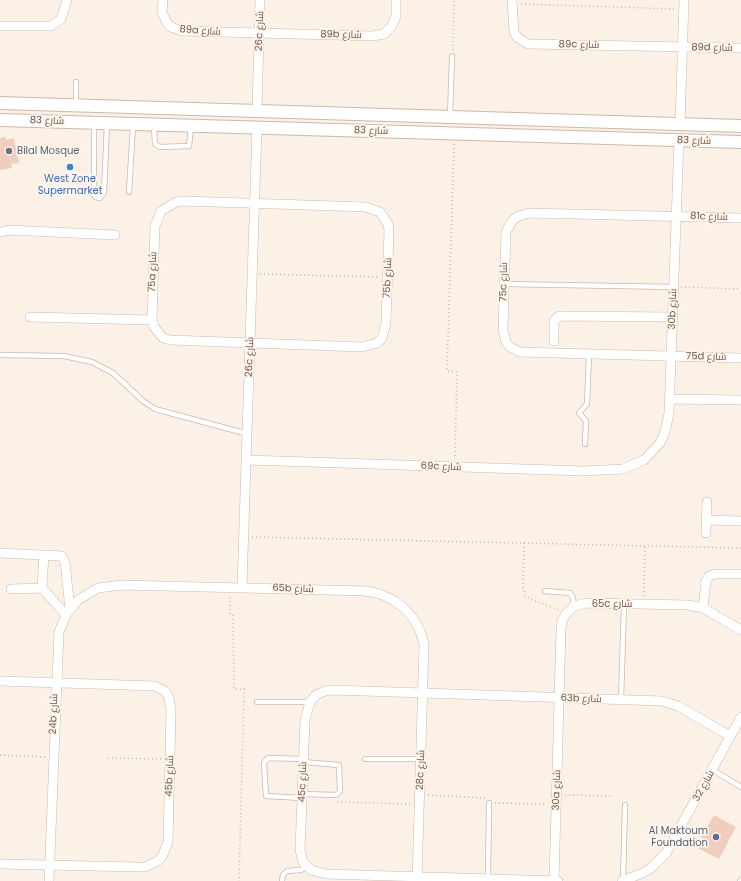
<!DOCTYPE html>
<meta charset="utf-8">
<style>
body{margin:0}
canvas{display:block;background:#fbf1e6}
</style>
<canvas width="741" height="881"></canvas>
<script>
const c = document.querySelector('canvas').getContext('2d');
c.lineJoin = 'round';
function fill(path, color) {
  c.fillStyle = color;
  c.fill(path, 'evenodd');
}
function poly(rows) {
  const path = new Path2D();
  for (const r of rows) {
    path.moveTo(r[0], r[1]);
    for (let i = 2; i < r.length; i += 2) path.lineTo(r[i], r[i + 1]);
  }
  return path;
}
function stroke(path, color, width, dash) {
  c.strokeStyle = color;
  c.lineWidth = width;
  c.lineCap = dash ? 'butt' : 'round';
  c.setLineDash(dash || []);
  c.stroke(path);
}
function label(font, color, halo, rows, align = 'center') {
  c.font = font + ' Poppins,Cairo,sans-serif';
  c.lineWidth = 3.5;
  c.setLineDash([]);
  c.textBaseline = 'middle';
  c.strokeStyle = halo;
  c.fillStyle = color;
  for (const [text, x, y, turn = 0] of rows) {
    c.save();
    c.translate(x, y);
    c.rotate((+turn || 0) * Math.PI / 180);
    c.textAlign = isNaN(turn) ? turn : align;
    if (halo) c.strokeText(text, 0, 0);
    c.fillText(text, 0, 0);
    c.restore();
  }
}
fill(poly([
 [6,137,6,140,14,138,19,163,11,164,12,168,0,170,0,138],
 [714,815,736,827,719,859,696,847]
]), '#efcebf');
const service = poly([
 [76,82,76,105],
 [450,117,452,56],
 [94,123,94,193,95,197,100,198,104,193,107,123],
 [154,126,155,144,160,147,189,146,191,127],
 [129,192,133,126],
 [504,284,674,287],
 [0,355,64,356,92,362,113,373,143,401,155,409,248,434],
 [585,444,586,421,579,413,587,404,589,355],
 [545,591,570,593,573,598,574,606],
 [621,700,624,604],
 [257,702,310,702],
 [365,759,421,759],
 [713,770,741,787],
 [302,794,336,795,340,791,339,765,303,762],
 [302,798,266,796,264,763,268,758,304,759],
 [488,879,489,803],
 [282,881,283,875,287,871,301,870,307,866],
 [623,881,625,805],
 [740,881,741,880]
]);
const minor = poly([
 [163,0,162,12,167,23,171,27,182,31,373,36,384,34,392,26,396,16,396,0],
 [512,0,514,32,517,37,528,44,741,48],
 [0,26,51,26,61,19,67,0],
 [257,110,260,0],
 [680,124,684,0],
 [184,201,366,207,380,212,388,224,389,231,386,323,382,338,377,343,362,347,170,340,163,338,154,327,152,320,155,226,161,211,176,202,184,201],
 [741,218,529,213,517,217,512,221,506,232,503,330,506,342,510,347,520,352,741,358],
 [0,232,9,230,115,235],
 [30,317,152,320],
 [554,341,554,321,559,316,673,317],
 [669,399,741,400],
 [247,460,584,471,623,469,644,460,660,443,665,432,669,413,679,140],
 [706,520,741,521],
 [706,533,707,502],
 [0,553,62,556,65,562,70,609],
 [242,587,257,127],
 [42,588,66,615],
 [11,589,42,588,44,555],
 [703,608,706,581,709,576,715,574,741,574],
 [0,681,155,686,166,692,169,698,171,710,168,842,163,855,158,861,145,867,138,867,0,864],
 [49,881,59,632,66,615,78,600,98,588,122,585,366,591,380,594,393,600,404,608,413,618,420,631,424,644,417,881],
 [554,881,561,629,562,621,566,614,574,606,587,603,688,605,703,608,741,630],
 [558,881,326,874,311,870,303,862,300,850,305,720,310,702,316,695,325,691,334,690,662,701,678,706,730,736],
 [622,881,643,873,651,868,666,853,741,717]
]);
const tertiary = poly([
 [0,103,741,126],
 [0,120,741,142]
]);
stroke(service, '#ccb8ad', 6);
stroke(minor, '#ccb8ad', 10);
stroke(tertiary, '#ccb8ad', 14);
stroke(poly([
 [521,4,676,9],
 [453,50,454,0],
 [454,144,447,371,457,372,455,459],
 [260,274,380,277],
 [681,287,741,289],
 [252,537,741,548],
 [524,543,523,587,525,595,530,599,559,610],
 [644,596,645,546],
 [230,597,230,614,233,615,234,689,244,689,239,881],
 [0,755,45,757],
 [108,758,162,759],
 [428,795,486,798],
 [565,795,613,796],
 [337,802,412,804],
 [495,803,547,804]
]), '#d4b1a2', 1.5, [1, 3]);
stroke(service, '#fff', 4.5);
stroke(minor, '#fff', 9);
stroke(tertiary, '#fff', 12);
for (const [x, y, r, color] of [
 [9,151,4,"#6b7280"],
 [70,167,4,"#3f7fe0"],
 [716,837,4,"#5c6f8a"]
]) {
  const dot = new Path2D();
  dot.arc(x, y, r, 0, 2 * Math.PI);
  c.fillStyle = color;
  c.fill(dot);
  stroke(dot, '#fef5ec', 1.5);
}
label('10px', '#73574c', '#fef5ec', [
 ["89a شارع",200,31,4],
 ["26c شارع",260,31,-88],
 ["89b شارع",341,35,1],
 ["89c شارع",579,45,1],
 ["89d شارع",712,48,1],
 ["شارع 83",47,121,2],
 ["شارع 83",371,131,2],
 ["شارع 83",694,141,2],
 ["81c شارع",709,217,2],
 ["75a شارع",153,272,-88],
 ["75b شارع",388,278,-88],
 ["75c شارع",504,282,-89],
 ["30b شارع",673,309,-88],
 ["26c شارع",250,357,-88],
 ["75d شارع",706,357,1],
 ["69c شارع",441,467,2],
 ["65b شارع",293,589,2],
 ["65c شارع",612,604],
 ["63b شارع",581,699,2],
 ["24b شارع",54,714,-88],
 ["28c شارع",421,770,-88],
 ["45b شارع",170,776,-88],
 ["45c شارع",303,782,-88],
 ["شارع 32",704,786,-61],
 ["30a شارع",557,790,-88]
]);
label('10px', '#5b616d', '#fef5ec', [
 ["Bilal Mosque",17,151]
], 'left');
label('10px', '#366cbe', '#fef5ec', [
 ["West Zone",70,179],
 ["Supermarket",70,191]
]);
label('10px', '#4e5e75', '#fef5ec', [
 ["Al Maktoum",708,831],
 ["Foundation",708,843]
], 'right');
</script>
